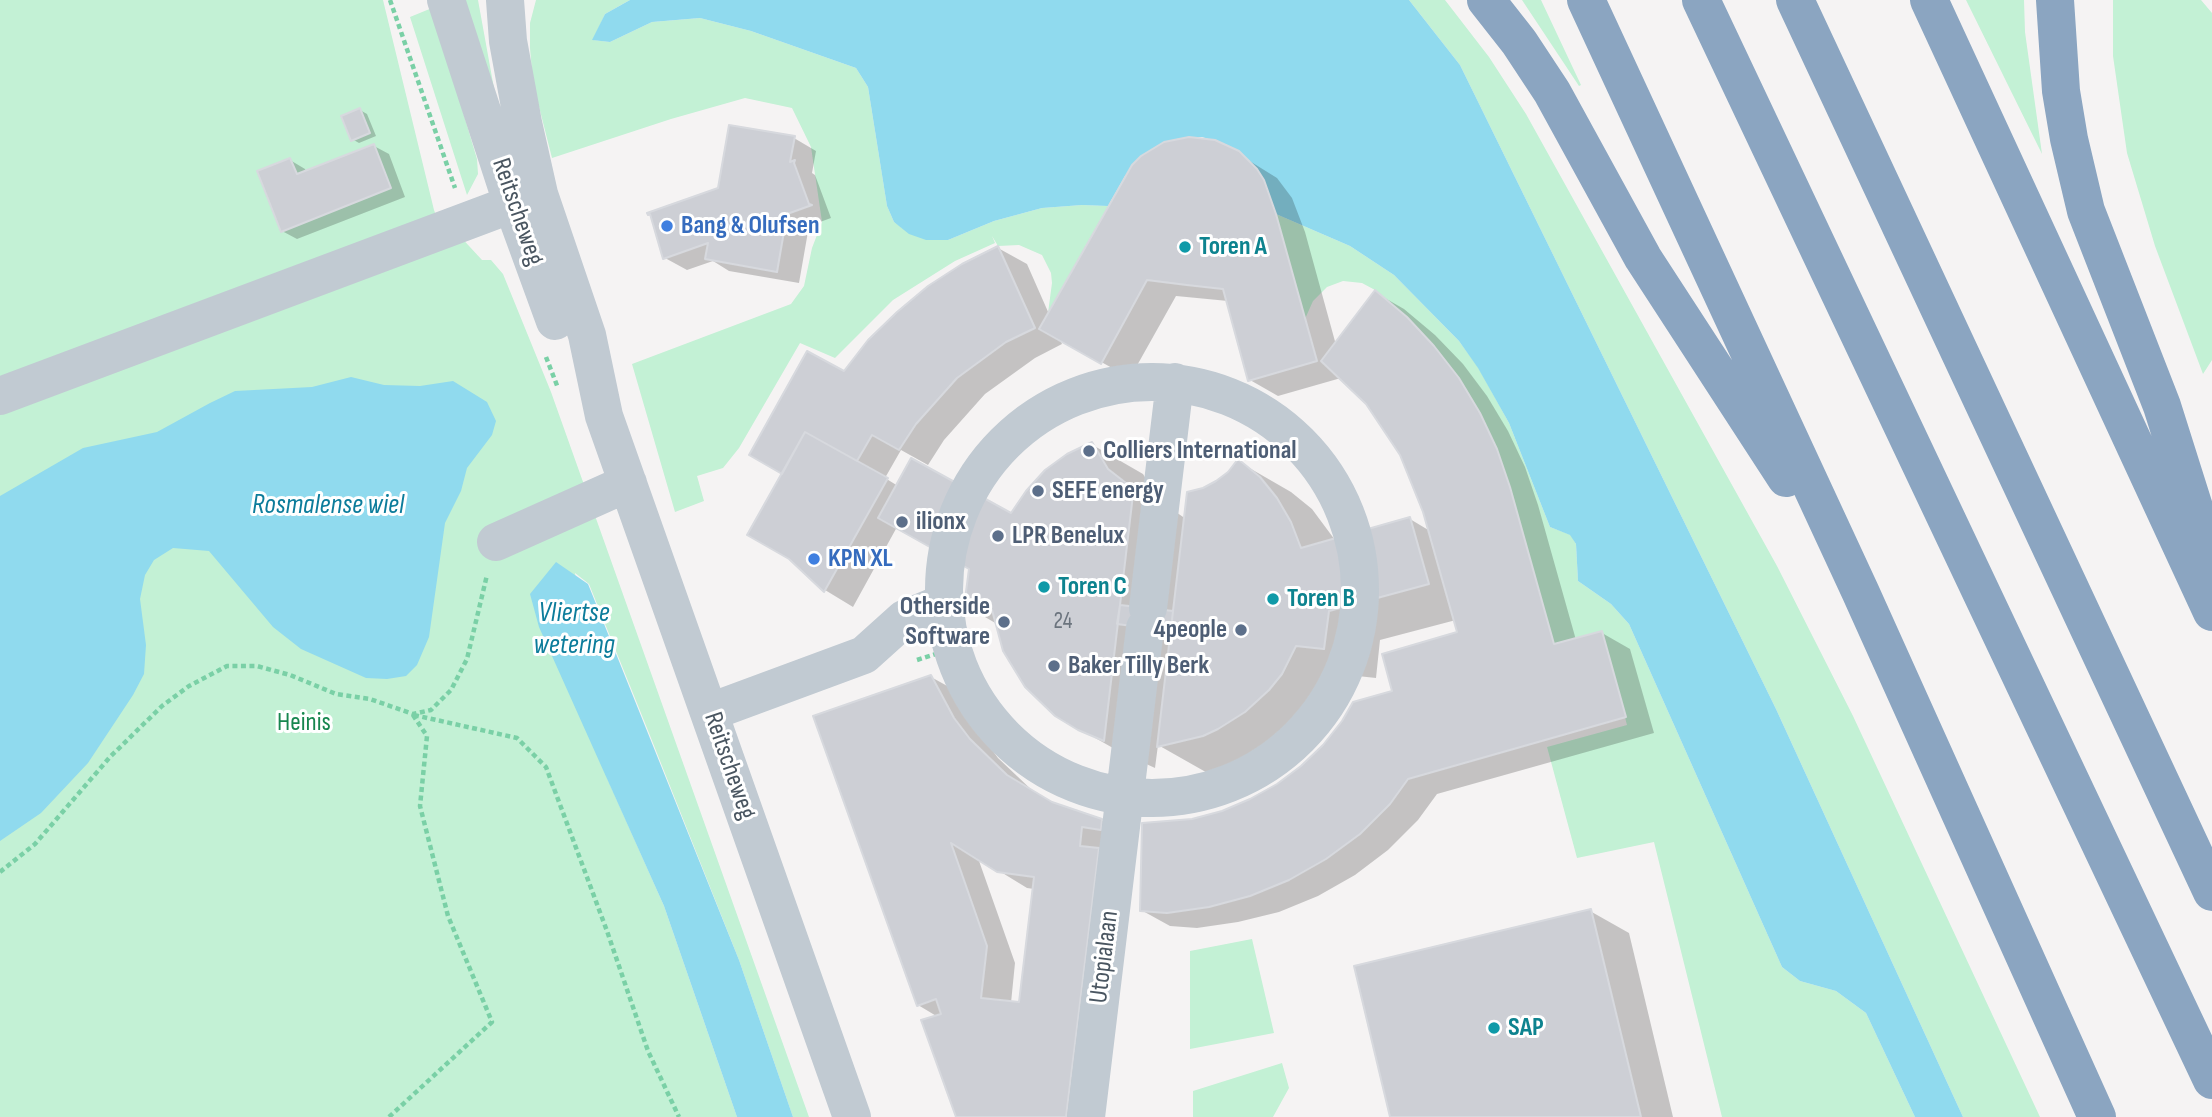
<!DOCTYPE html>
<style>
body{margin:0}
canvas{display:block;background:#f5f3f3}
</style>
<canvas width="2212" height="1117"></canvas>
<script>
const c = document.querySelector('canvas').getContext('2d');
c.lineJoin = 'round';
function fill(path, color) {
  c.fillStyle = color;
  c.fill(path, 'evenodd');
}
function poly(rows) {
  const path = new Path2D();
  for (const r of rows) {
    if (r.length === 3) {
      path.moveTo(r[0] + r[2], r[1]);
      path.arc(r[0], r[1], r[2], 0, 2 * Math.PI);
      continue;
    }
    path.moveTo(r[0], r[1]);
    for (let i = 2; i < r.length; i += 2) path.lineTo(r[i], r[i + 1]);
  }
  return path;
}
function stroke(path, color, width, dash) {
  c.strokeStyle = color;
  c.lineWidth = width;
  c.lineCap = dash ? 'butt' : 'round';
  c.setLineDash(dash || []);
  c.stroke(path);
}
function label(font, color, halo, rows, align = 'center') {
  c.font = font + ' "Sofia Sans Condensed",sans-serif';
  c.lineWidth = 6;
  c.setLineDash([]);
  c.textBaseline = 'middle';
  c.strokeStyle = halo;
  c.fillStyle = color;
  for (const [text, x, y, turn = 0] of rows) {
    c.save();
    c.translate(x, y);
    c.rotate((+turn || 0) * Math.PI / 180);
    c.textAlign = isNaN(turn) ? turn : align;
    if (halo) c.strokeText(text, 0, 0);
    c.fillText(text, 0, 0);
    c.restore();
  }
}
fill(poly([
 [0,0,383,0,434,210,444,237,457,233,482,260,491,260,503,274,551,392,809,1117,793,1117,739,960,649,733,589,584,575,573,607,778,664,906,737,1117,0,1117],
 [464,0,478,0,499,116],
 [536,0,630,0,605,14,593,40,610,42,652,22,700,18,751,31,856,68,868,87,887,206,894,222,904,229,948,240,994,221,1042,208,1082,205,1108,206,1048,313,1052,283,1051,273,1042,255,1019,245,998,246,992,236,995,243,955,261,893,300,835,358,800,343,739,448,723,468,697,476,704,501,675,512,632,364,791,304,804,286,812,248,822,222,811,147,792,108,745,98,671,119,552,158,533,83,530,48,530,23],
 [1409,0,1445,0,1489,57,1526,114,1777,566,1853,716,2040,1117,1963,1117,1776,709,1460,65],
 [1522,0,1541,0,1581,85,1579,86],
 [1966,0,2024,0,2025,32,2042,154],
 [2113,0,2201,0,2212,13,2212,360,2203,374,2155,246,2127,153,2113,56],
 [432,8,477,159,478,174,467,195,410,17],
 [1276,214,1350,246,1394,275,1459,341,1478,367,1509,423,1550,527,1571,535,1576,544,1578,581,1611,604,1629,624,1782,967,1800,981,1836,991,1866,1013,1915,1117,1722,1117,1654,842,1577,858,1547,747,1627,725,1602,631,1554,644,1480,413,1459,378,1434,346,1407,317,1375,290,1362,283,1343,281,1327,287,1313,301,1305,319],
 [1252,939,1274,1033,1190,1049,1190,951],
 [1282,1063,1289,1088,1273,1117,1193,1117,1193,1091]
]), '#c3f1d5');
fill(poly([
 [630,0,1409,0,1460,65,1776,709,1963,1117,1915,1117,1866,1013,1836,991,1800,981,1782,967,1629,624,1611,604,1578,581,1576,544,1570,535,1550,527,1509,423,1478,368,1459,341,1394,275,1350,246,1276,214,1264,180,1249,160,1227,145,1202,137,1176,139,1164,143,1141,156,1125,176,1108,206,1082,205,1042,208,994,221,948,240,926,240,909,234,894,222,887,206,868,87,856,68,751,31,700,18,652,22,610,42,592,40,605,14],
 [351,377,384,385,420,386,453,381,487,402,496,421,492,435,467,468,461,491,445,523,429,637,417,665,406,676,387,679,366,678,301,649,273,627,209,551,173,548,154,560,145,575,140,599,146,645,144,674,133,695,88,763,41,813,0,841,0,496,83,448,157,432,210,403,235,391,312,387],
 [556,562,588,584,739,960,793,1117,737,1117,664,906,539,627,530,594]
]), '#90daee');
fill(poly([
 [360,110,367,114,376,136,359,143,352,139],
 [794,138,816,151,812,173,815,175,831,218,809,226,799,283,729,271,713,261,687,270,665,258,719,189],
 [374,146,389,154,405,197,297,239,282,231,290,160,305,169,306,172],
 [1227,147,1277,178,1292,198,1305,232,1336,345,1376,293,1404,309,1435,335,1463,364,1487,396,1508,431,1525,467,1538,505,1576,640,1602,633,1630,649,1654,733,1437,794,1418,820,1388,850,1355,875,1318,896,1279,912,1238,922,1197,928,1170,926,1141,910,1193,820,1222,813,1278,786,1394,692,1460,634,1456,620,1380,640,1376,678,1348,675,1334,704,1321,720,1297,741,1270,758,1241,769,1211,775,1158,745,1155,768,1120,752,1067,722,997,624,966,606,971,569,897,527,853,607,825,590,844,373,998,248,1027,264,1049,314],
 [1176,296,1228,301,1250,380,1278,396,1341,378,1368,403,1402,454,1430,531,1410,519,1335,540,1312,509,1291,492,1239,462,1217,483,1186,519,1160,501,1143,474,1091,444,1011,516,898,486,885,478,901,450,928,465,944,440,985,394,1035,358,1062,344,1060,339,1130,378],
 [931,677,960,693,982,736,998,758,1036,794,1054,805,1101,820,1130,837,1096,1117,958,1117,938,1017,918,1005],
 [978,858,1027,888,1034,889,1020,1004,1011,1003,1015,963],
 [1590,911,1629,933,1673,1117,1392,1117]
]), '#0003');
const building = poly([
 [360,108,370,133,351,141,341,116,360,108],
 [729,125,795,136,790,162,795,160,794,163,809,204,812,205,787,214,777,272,705,259,708,243,663,259,650,214,648,215,647,213,718,188,729,125],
 [1189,137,1215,140,1239,151,1257,169,1264,180,1276,214,1317,361,1248,381,1223,289,1187,285,1147,280,1101,364,1039,329,1132,165,1141,156,1164,142,1189,137],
 [374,144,391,188,281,232,257,171,290,158,297,174,374,144],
 [998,246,1035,328,1006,342,957,378,916,424,899,450,872,435,857,461,805,432,782,474,749,455,807,351,844,371,868,340,897,312,928,286,962,264,998,246],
 [1375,290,1407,317,1434,346,1459,378,1480,413,1497,449,1510,487,1554,644,1602,631,1626,717,1408,779,1390,804,1360,834,1326,859,1289,880,1250,896,1209,907,1167,913,1140,911,1142,823,1192,819,1222,811,1250,799,1277,784,1301,766,1323,745,1342,721,1353,702,1392,691,1382,654,1457,632,1423,512,1400,455,1366,404,1321,361,1375,290],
 [805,432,888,478,824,592,789,559,747,535,805,432],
 [1092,442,1108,469,1126,483,1134,486,1104,741,1078,730,1055,716,1025,687,1003,651,992,610,964,607,969,569,878,518,911,458,1011,513,1026,491,1045,470,1067,454,1092,442],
 [1238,459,1260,477,1277,498,1291,522,1301,548,1410,517,1429,584,1329,611,1324,649,1296,646,1282,674,1269,690,1245,712,1218,729,1203,736,1157,747,1187,492,1203,488,1216,481,1228,472,1238,459],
 [1120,605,1173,611,1171,631,1117,624,1120,605],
 [931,675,954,718,970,739,1007,775,1052,802,1102,819,1101,830,1082,827,1080,846,1099,848,1066,1117,956,1117,921,1020,941,1014,936,999,917,1006,813,716,931,675],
 [951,843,997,872,1034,877,1019,1002,981,998,987,946,951,843],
 [1591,909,1641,1117,1390,1117,1354,966,1591,909]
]);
fill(building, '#cdcfd5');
stroke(building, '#d7d9de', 2);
stroke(poly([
 [390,0,455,188],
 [546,357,558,388],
 [917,660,951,649],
 [414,715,517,738,546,767,607,931,648,1051,679,1117],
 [0,872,35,844,110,757,162,706,189,686,227,666,257,666,290,675,336,694,370,699,413,714,431,710,451,690,467,659,487,575],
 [389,1117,492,1022,448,916,420,806,427,736,413,715]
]), '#7ad0a6', 4.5, [5, 3.5]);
stroke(poly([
 [446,0,512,203,555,321],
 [505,0,508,41,523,123,539,194,587,335,604,416,852,1117],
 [1152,590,208],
 [0,396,539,194],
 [496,542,628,483],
 [1148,608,1175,382],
 [710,712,864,655,904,619,943,603],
 [1086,1117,1145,628]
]), '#c1cad2', 38);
stroke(poly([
 [1486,0,1519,42,1552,92,1643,258,1786,478],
 [1586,0,1860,591,2097,1117],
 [1701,0,2212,1080],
 [1795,0,2212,892],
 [1929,0,2212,612],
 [2055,0,2061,91,2069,139,2086,211,2162,406,2210,558]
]), '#8ba5c1', 38);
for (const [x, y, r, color] of [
 [667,226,7,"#3f7fe0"],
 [1185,247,7,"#0f9aa8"],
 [1089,451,7,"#5c6f8a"],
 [1038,491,7,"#5c6f8a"],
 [902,522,7,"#5c6f8a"],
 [998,536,7,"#5c6f8a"],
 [814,559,7,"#3f7fe0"],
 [1044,587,7,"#0f9aa8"],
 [1273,599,7,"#0f9aa8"],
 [1004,622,7,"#5c6f8a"],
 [1241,630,7,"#5c6f8a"],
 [1054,666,7,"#5c6f8a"],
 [1494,1028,7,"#0f9aa8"]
]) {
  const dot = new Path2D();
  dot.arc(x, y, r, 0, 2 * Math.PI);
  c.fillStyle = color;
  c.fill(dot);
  stroke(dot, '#fff', 2.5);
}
label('23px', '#6b747e', null, [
 ["24",1063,622]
]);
label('26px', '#4a5661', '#fff', [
 ["Reitscheweg",517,212,71],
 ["Reitscheweg",729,766,71],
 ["Utopialaan",1105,957,-83]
]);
label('bold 26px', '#366cbe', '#fff', [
 ["Bang & Olufsen",681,226],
 ["KPN XL",828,559]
], 'left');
label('bold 26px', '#0d838f', '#fff', [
 ["Toren A",1199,247],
 ["Toren C",1058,587],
 ["Toren B",1287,599],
 ["SAP",1508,1028]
], 'left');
label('bold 26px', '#4e5e75', '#fff', [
 ["Colliers International",1103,451],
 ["SEFE energy",1052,491],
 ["ilionx",916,522],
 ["LPR Benelux",1012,536],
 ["Otherside",990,607,"right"],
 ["Software",990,637,"right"],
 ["4people",1227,630,"right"],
 ["Baker Tilly Berk",1068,666]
], 'left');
label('26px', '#17864f', '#fff', [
 ["Heinis",304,723]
]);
label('italic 28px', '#0c7c9b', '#fff', [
 ["Rosmalense wiel",328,506],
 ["Vliertse",574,614],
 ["wetering",574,646]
]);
</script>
